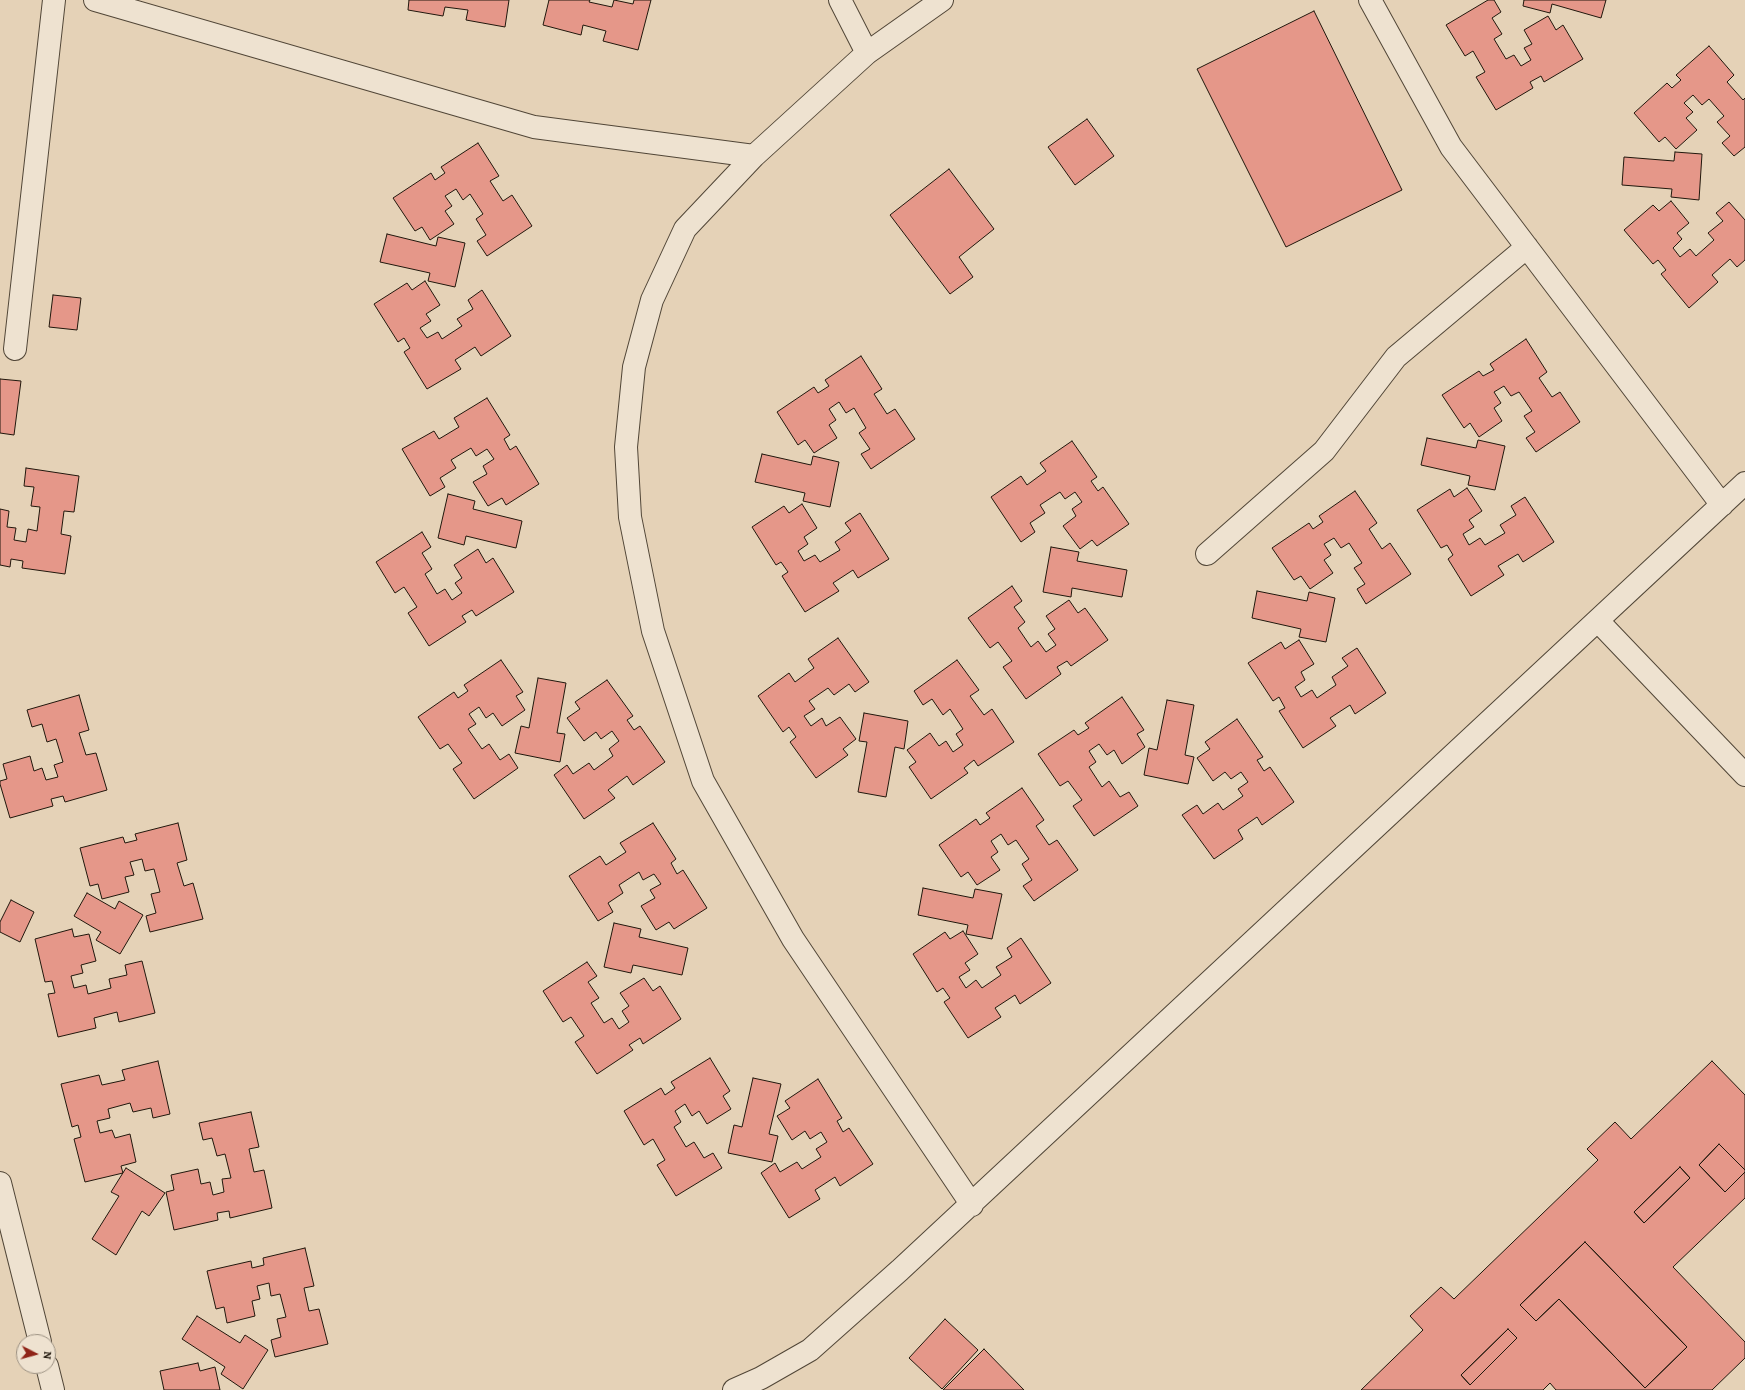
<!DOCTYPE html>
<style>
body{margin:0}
#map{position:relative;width:1745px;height:1390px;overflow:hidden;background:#e5d2b7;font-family:Alegreya,serif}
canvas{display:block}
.north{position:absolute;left:16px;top:1334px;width:40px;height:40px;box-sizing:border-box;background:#eee2d0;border:1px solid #9c9182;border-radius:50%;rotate:96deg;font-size:11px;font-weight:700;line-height:16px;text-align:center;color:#20170c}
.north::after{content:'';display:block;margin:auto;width:14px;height:18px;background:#8f2418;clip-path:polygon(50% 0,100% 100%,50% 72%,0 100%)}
</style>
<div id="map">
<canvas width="1745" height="1390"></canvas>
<div class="north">N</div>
</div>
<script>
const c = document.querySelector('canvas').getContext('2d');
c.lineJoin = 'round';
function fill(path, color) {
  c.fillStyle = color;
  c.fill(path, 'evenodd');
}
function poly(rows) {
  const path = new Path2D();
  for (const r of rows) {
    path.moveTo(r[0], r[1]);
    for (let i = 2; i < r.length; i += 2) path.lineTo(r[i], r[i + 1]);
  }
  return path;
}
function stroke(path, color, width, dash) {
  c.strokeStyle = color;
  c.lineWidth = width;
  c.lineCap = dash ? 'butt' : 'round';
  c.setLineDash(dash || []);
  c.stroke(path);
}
const building = poly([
 [409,0,509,0,505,27,466,20,468,10,445,7,443,16,408,10,409,0],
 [549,0,590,0,589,2,612,7,614,0,633,4,634,0,651,0,638,50,603,41,606,31,583,25,581,35,543,25,549,0],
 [1488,0,1494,0,1501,12,1492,18,1502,34,1494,39,1506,59,1514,55,1521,66,1531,60,1524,48,1532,44,1524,30,1548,16,1556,30,1563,25,1583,59,1544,82,1541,76,1530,82,1533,88,1496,110,1476,77,1485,72,1473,51,1465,56,1446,25,1488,0],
 [1524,0,1606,0,1601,18,1552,4,1550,13,1523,6,1524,0],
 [1314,11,1402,190,1286,247,1197,69,1314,11],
 [1709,46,1734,75,1727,82,1743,100,1745,98,1745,147,1734,156,1722,143,1730,136,1717,122,1724,116,1709,99,1702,105,1693,95,1684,103,1693,112,1686,118,1697,130,1676,149,1665,137,1659,142,1634,113,1667,83,1672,88,1681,80,1676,75,1709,46],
 [1087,119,1114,156,1075,185,1048,147,1087,119],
 [478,143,499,176,490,181,503,201,512,195,532,226,487,256,477,241,486,235,476,219,483,214,470,194,463,200,456,189,445,196,452,206,445,211,454,224,430,240,422,227,415,231,393,198,431,173,435,180,445,173,441,167,478,143],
 [1675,152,1702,154,1699,200,1671,197,1672,189,1622,185,1624,157,1674,161,1675,152],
 [949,169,994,229,959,257,973,277,950,294,890,215,949,169],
 [1671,201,1689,223,1677,233,1682,239,1673,248,1680,257,1690,249,1696,256,1714,240,1708,233,1723,221,1716,213,1729,202,1745,220,1745,260,1737,267,1730,259,1712,275,1718,282,1689,308,1661,274,1666,270,1658,260,1653,264,1624,230,1653,205,1659,211,1671,201],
 [387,234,436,246,438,237,465,243,455,287,428,281,430,273,380,262,387,234],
 [425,281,440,305,426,314,431,321,420,328,427,338,438,332,442,339,462,326,457,319,473,309,468,300,482,290,511,336,481,356,475,347,455,360,461,369,427,389,404,352,410,348,404,338,398,342,374,304,407,283,412,290,425,281],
 [53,295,81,298,77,330,49,327,53,295],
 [1526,339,1547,372,1539,378,1552,397,1560,392,1580,422,1536,452,1526,438,1535,432,1524,416,1532,411,1519,392,1511,396,1504,386,1494,392,1501,403,1494,408,1502,421,1479,437,1470,423,1464,428,1442,395,1479,371,1483,376,1494,370,1490,364,1526,339],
 [861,356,882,389,874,394,887,414,895,409,915,439,871,469,861,454,870,449,859,433,866,428,854,408,846,413,839,402,829,409,836,420,829,425,837,438,814,453,805,440,798,445,777,412,814,387,818,393,829,386,825,380,861,356],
 [0,379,21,381,14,435,0,433,0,379],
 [487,398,510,435,504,439,510,450,516,446,539,484,506,505,502,498,488,506,473,482,487,474,483,466,494,459,487,449,476,456,471,448,451,460,456,468,440,478,445,487,430,496,402,449,434,431,439,439,459,427,454,418,487,398],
 [1427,438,1476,448,1478,440,1505,446,1495,490,1468,485,1470,476,1421,465,1427,438],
 [1072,441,1097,477,1091,481,1098,491,1103,487,1129,524,1097,546,1092,540,1080,549,1063,526,1076,516,1072,509,1082,502,1075,492,1065,499,1060,492,1040,505,1045,513,1030,523,1035,532,1021,542,991,497,1021,476,1027,485,1046,471,1040,463,1072,441],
 [762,454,811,465,813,456,839,462,830,507,803,501,805,493,755,482,762,454],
 [26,468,79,476,74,512,64,511,61,534,71,536,65,574,22,568,23,561,11,559,10,567,0,565,0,509,9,511,7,527,16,528,14,540,26,542,28,529,37,531,40,507,31,506,34,487,24,486,26,468],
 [1467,488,1482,511,1469,520,1474,527,1463,534,1469,545,1480,538,1485,545,1505,533,1500,525,1516,515,1511,506,1525,497,1554,542,1523,562,1518,554,1498,566,1504,575,1471,596,1448,559,1453,555,1447,545,1441,548,1417,510,1450,489,1454,497,1467,488],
 [1355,491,1377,523,1369,529,1382,549,1390,543,1411,574,1366,604,1357,589,1365,584,1354,568,1362,563,1349,543,1341,548,1334,538,1324,544,1331,555,1324,560,1333,573,1310,589,1301,576,1294,580,1272,548,1309,523,1313,529,1323,522,1319,516,1355,491],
 [448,494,475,501,473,509,522,521,516,548,466,536,464,545,438,538,448,494],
 [802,504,817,528,804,537,808,544,798,551,804,561,815,555,820,562,840,550,835,542,851,531,845,523,860,513,889,559,858,578,853,570,833,583,839,591,805,612,782,576,788,572,781,562,776,565,752,527,784,506,789,513,802,504],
 [422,532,431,547,422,553,432,569,425,574,437,594,445,589,452,600,462,593,455,583,462,578,454,565,478,549,486,563,493,558,514,592,476,616,472,610,462,616,466,622,429,646,408,613,417,607,404,587,395,593,376,562,422,532],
 [1051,547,1079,552,1077,561,1127,570,1122,597,1072,588,1071,597,1043,592,1051,547],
 [1012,586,1022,601,1014,607,1025,622,1018,628,1031,647,1038,641,1046,652,1056,645,1048,634,1055,629,1046,616,1069,600,1078,613,1085,608,1108,640,1071,666,1067,661,1057,667,1061,674,1026,699,1003,667,1012,661,998,642,990,648,968,618,1012,586],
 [1257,591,1307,601,1309,592,1335,598,1326,642,1299,637,1301,629,1252,618,1257,591],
 [838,638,869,682,855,692,849,684,834,695,828,688,809,701,815,709,804,716,811,726,822,718,826,726,840,717,856,739,843,749,848,755,816,778,790,742,796,737,789,727,783,732,758,696,789,673,795,682,814,668,808,659,838,638],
 [1299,640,1314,664,1301,672,1305,680,1295,687,1301,697,1312,690,1317,698,1336,685,1332,677,1348,666,1342,658,1357,648,1386,693,1355,714,1350,705,1330,718,1336,726,1303,748,1279,711,1285,708,1279,697,1273,701,1248,663,1281,642,1285,649,1299,640],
 [501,660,523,692,516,696,525,710,502,726,493,713,486,718,479,707,469,714,476,724,468,729,482,749,489,744,500,760,509,754,518,768,474,799,453,769,462,763,448,744,440,749,418,717,454,692,458,698,468,691,464,685,501,660],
 [957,660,979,690,970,696,984,715,992,709,1014,742,978,766,974,760,964,768,968,773,931,799,909,767,916,762,907,750,930,733,939,746,946,741,953,752,963,745,956,734,963,729,950,709,943,715,932,699,923,705,914,691,957,660],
 [538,678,566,683,557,733,565,734,560,762,515,753,521,726,529,728,538,678],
 [607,680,633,716,627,720,634,730,640,726,665,762,633,785,627,776,608,790,615,798,584,819,554,775,567,765,573,774,589,763,594,770,613,756,609,749,619,741,612,731,601,739,596,732,584,741,567,718,580,709,575,702,607,680],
 [79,695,89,730,79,733,86,755,96,753,107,790,65,802,63,796,51,799,53,806,10,818,0,784,0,781,7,779,3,764,30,756,34,771,42,768,46,780,58,777,54,765,63,762,56,739,47,742,42,724,32,727,27,710,79,695],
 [1122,697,1144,730,1137,734,1145,747,1122,764,1114,750,1107,755,1099,744,1089,751,1096,762,1089,767,1102,787,1109,781,1120,797,1129,792,1138,806,1094,836,1073,806,1082,800,1068,781,1060,786,1038,754,1074,730,1078,735,1089,728,1085,723,1122,697],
 [1167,700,1194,705,1185,755,1194,757,1188,784,1144,775,1149,748,1157,750,1167,700],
 [864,713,908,721,904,749,895,747,886,797,858,792,867,742,859,741,864,713],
 [1237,719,1263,757,1257,760,1264,771,1270,767,1294,802,1262,825,1257,817,1238,830,1243,839,1214,859,1182,815,1197,805,1203,814,1218,803,1223,810,1243,796,1238,789,1248,782,1241,772,1231,779,1225,772,1213,781,1197,758,1210,749,1205,742,1237,719],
 [1022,788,1044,820,1036,826,1049,845,1057,840,1078,870,1034,901,1023,886,1032,880,1022,864,1029,859,1016,840,1008,845,1001,834,991,841,998,852,991,857,1000,870,977,885,968,872,961,877,939,845,976,819,980,825,990,818,986,813,1022,788],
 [178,823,187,860,177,863,184,886,193,883,203,919,150,932,146,916,156,913,151,894,160,892,154,869,145,871,142,859,130,862,134,875,125,877,129,892,102,899,98,884,90,886,80,848,123,837,125,843,137,840,135,834,178,823],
 [653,823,676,859,671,863,677,874,683,870,707,908,674,929,669,922,656,930,641,906,655,898,650,890,661,884,654,874,643,880,639,872,619,885,623,893,608,903,613,912,598,921,569,876,600,856,606,865,626,852,620,843,653,823],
 [923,888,973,898,975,889,1002,894,992,939,966,934,968,925,918,915,923,888],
 [87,893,115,909,119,901,143,915,120,954,96,940,101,932,74,916,87,893],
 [11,900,34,912,20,942,0,932,0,922,11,900],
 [614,923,641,929,639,937,688,948,682,975,633,965,631,973,604,967,614,923],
 [72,929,74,937,89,934,96,961,81,965,83,973,71,976,74,988,86,985,88,994,111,988,109,979,127,975,125,965,142,961,155,1013,119,1022,117,1012,94,1018,96,1028,58,1037,48,994,55,993,52,981,45,982,35,939,72,929],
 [963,931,978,954,965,963,970,970,959,977,966,988,976,980,982,988,1001,975,996,967,1012,957,1007,948,1021,938,1051,983,1020,1004,1015,995,995,1008,1001,1017,968,1038,944,1002,950,998,943,988,937,992,913,954,945,932,950,939,963,931],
 [587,962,597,976,588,982,599,998,591,1003,604,1023,612,1018,619,1029,629,1022,622,1011,629,1006,620,993,644,978,653,991,660,986,681,1019,643,1044,640,1038,629,1045,633,1050,597,1074,575,1042,584,1036,571,1017,563,1022,543,991,587,962],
 [710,1058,730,1091,723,1096,731,1109,707,1124,699,1111,692,1116,685,1104,675,1111,681,1122,674,1127,686,1147,694,1142,704,1158,713,1153,722,1168,676,1196,657,1165,665,1160,653,1139,644,1145,624,1111,661,1088,665,1095,675,1088,671,1082,710,1058],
 [158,1061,170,1114,153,1118,151,1108,133,1112,130,1103,108,1109,110,1118,97,1121,100,1133,112,1130,115,1138,130,1134,136,1162,121,1166,123,1173,85,1182,74,1139,81,1137,78,1125,72,1127,61,1084,99,1075,102,1085,125,1080,122,1070,158,1061],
 [1712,1061,1745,1095,1745,1170,1719,1144,1699,1165,1725,1192,1745,1172,1745,1198,1673,1267,1745,1342,1745,1358,1712,1390,1556,1390,1550,1383,1543,1390,1361,1390,1423,1330,1410,1316,1441,1287,1454,1299,1598,1160,1587,1149,1615,1122,1631,1139,1712,1061],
 [1680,1167,1690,1178,1644,1223,1634,1212,1680,1167],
 [1585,1242,1687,1347,1645,1388,1559,1299,1536,1321,1520,1305,1585,1242],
 [1508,1329,1517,1338,1470,1385,1461,1375,1508,1329],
 [753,1078,781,1084,769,1134,778,1136,772,1162,728,1153,734,1125,742,1127,753,1078],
 [818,1079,842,1118,837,1121,843,1132,849,1128,873,1164,840,1186,835,1177,815,1190,820,1199,789,1218,761,1173,775,1163,780,1172,797,1162,802,1169,821,1157,816,1149,827,1142,821,1132,810,1139,805,1131,792,1140,777,1116,790,1108,785,1101,818,1079],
 [251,1112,259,1147,249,1149,254,1172,264,1170,272,1208,230,1218,229,1211,217,1213,218,1220,174,1230,166,1192,174,1190,171,1175,198,1169,201,1184,210,1182,213,1195,224,1192,222,1179,231,1178,225,1154,217,1156,212,1138,203,1140,199,1123,251,1112],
 [1719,1144,1745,1170,1745,1172,1725,1192,1699,1165,1719,1144],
 [1680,1167,1690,1178,1644,1223,1634,1212,1680,1167],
 [126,1168,165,1193,149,1216,142,1211,116,1255,92,1239,119,1196,111,1192,126,1168],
 [1585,1242,1687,1347,1645,1388,1559,1299,1536,1321,1520,1305,1585,1242],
 [305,1248,314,1286,304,1288,309,1311,319,1309,328,1344,275,1357,271,1340,281,1337,277,1319,286,1317,280,1294,271,1296,269,1283,257,1286,260,1299,252,1301,255,1316,227,1323,224,1307,216,1309,207,1271,251,1261,252,1268,264,1265,263,1258,305,1248],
 [197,1316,240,1343,245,1335,268,1350,243,1389,221,1374,225,1367,182,1339,197,1316],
 [945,1319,978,1350,942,1389,909,1358,945,1319],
 [1508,1329,1517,1338,1470,1385,1461,1375,1508,1329],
 [984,1349,1024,1390,943,1390,984,1349],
 [198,1363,200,1371,215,1367,220,1390,164,1390,160,1371,198,1363]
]);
fill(building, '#e59789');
stroke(building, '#20170c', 1);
const minor = poly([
 [95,0,534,127,754,156],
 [840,0,867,53],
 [942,0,867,53,754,156,685,229,652,300,634,367,626,447,630,517,653,631,703,781,793,939,972,1205],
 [1370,0,1451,147,1722,505],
 [15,349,54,0],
 [1207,554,1324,451,1396,357,1527,247],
 [1598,621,1745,775],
 [0,1183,40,1342],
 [47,1366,53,1390],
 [734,1390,761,1378,810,1350,900,1270,1745,483]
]);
stroke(minor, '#514637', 24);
stroke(minor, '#eee2d0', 22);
</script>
